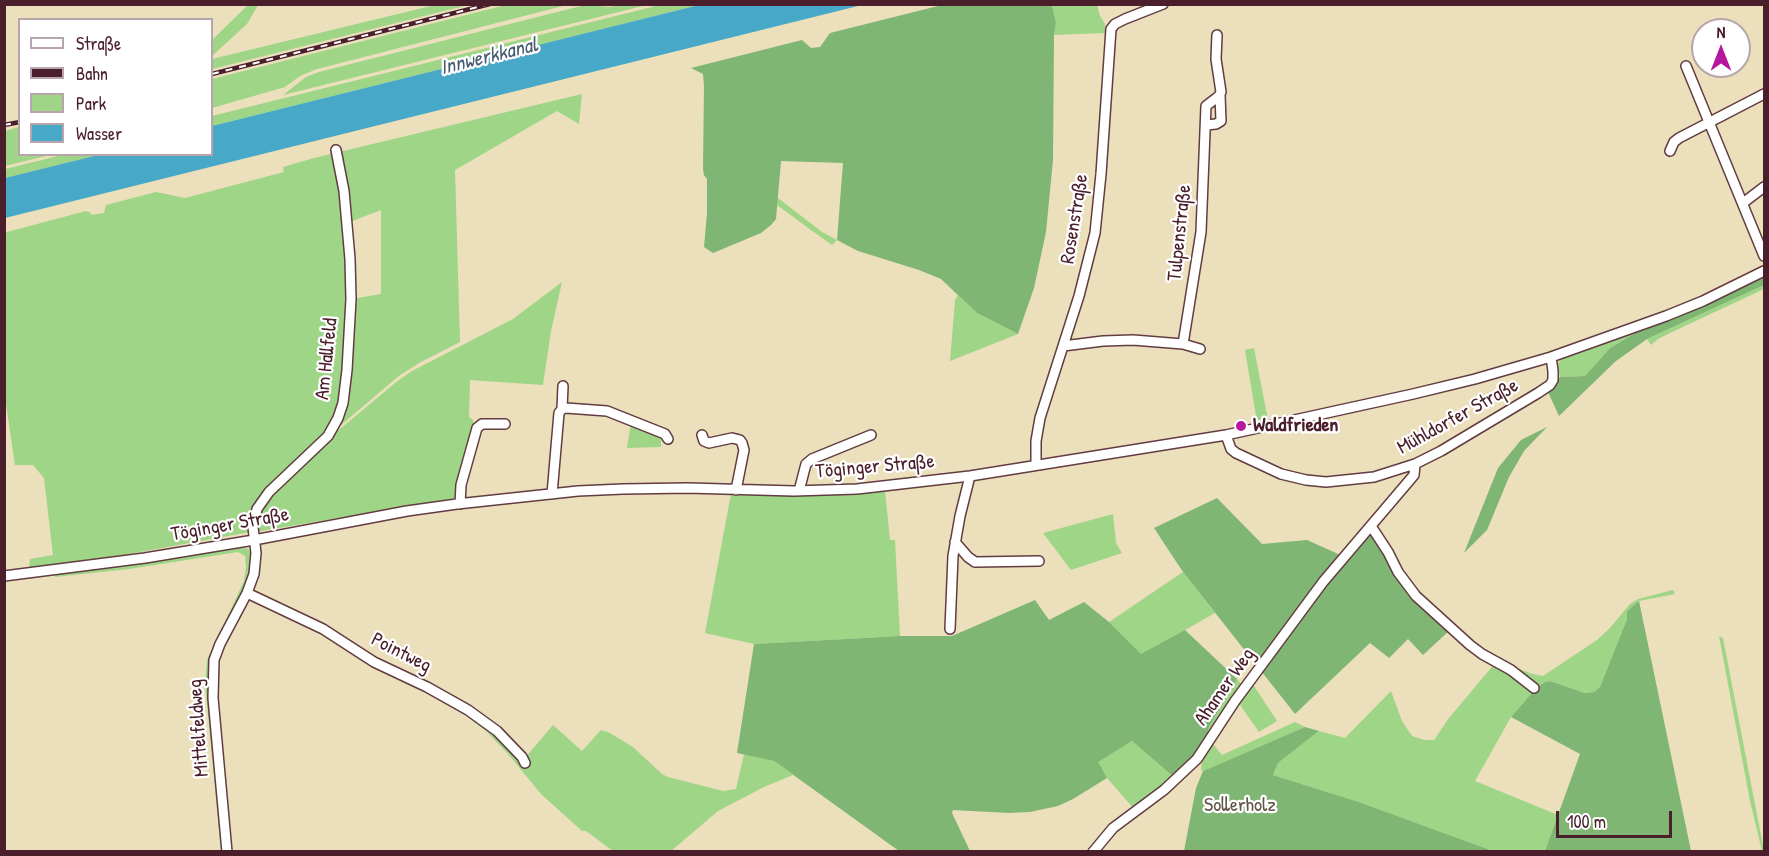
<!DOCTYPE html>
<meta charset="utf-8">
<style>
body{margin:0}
#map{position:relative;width:1769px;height:856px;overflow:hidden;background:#ebdfbc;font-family:"Patrick Hand",sans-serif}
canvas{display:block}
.frame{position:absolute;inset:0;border:6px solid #4a1f2b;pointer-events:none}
.legend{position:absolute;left:18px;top:18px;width:195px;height:138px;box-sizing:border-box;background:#fff;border:2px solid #b7a5aa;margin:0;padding:8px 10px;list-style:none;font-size:18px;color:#4a1f2b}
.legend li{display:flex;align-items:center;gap:12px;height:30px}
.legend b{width:30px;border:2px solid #b7a5aa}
.north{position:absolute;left:1691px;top:18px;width:60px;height:60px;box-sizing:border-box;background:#fff;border:2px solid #b7a5aa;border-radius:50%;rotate:0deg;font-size:16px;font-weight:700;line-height:24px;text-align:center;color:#4a1f2b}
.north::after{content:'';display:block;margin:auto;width:21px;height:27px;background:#b5179e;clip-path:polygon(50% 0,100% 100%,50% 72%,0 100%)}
.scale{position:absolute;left:1556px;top:811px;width:116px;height:27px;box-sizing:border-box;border:3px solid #4a1f2b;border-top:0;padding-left:8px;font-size:18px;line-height:21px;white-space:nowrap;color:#4a1f2b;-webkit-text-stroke:4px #fff;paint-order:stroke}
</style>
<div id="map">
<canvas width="1769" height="856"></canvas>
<div class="frame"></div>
<ul class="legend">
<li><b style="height:8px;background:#fff"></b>Straße</li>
<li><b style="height:8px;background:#4a1f2b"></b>Bahn</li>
<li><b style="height:16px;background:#9fd587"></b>Park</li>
<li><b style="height:16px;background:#47a9c7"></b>Wasser</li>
</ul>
<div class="north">N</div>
<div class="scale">100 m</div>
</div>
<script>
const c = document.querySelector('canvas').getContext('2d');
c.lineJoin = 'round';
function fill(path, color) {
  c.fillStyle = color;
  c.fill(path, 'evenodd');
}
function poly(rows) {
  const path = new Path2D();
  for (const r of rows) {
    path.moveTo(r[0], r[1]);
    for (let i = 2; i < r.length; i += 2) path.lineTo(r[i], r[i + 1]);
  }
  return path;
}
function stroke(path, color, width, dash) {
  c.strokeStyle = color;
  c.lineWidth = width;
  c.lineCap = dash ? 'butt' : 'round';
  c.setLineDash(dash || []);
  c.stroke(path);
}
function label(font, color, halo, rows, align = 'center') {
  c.font = font + ' "Patrick Hand",sans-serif';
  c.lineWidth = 4.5;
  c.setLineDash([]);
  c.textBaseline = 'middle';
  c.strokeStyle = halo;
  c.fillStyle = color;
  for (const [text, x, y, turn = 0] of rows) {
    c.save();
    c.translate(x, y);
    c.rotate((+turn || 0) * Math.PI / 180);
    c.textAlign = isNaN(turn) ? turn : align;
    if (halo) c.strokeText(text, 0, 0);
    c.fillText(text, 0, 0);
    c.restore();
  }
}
fill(poly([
 [248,5,258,5,247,24,212,56,212,40],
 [435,5,468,5,212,69,212,59],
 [506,5,567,5,317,69,300,76,285,87,212,108,212,79],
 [585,5,610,7,621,5,647,5,283,95,306,77,319,72],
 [660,5,699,5,212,126,212,116],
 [1052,5,1097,5,1100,16,1105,24,1105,33,1054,35,1056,23],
 [582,94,579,124,557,111,455,170,460,342,421,362,400,375,334,431,342,411,352,299,381,294,381,210,350,222,349,262,341,402,328,431,271,486,250,532,118,556,29,569,30,559,53,555,44,478,33,465,15,465,5,397,4,236,7,232,86,211,91,213,90,215,104,213,106,205,156,192,185,198,284,172,283,167,314,158],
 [19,127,20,154,50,155,5,166,5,131],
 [62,155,98,155,5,178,5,169],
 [778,198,822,232,837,240,832,245,811,230,777,205],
 [562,282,551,331,543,385,470,380,469,417,473,420,474,428,456,498,255,532,262,503,322,444,395,383,412,371,513,319],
 [1764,285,1764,289,1670,333,1658,339,1651,345,1647,339],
 [958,295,977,313,1018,334,950,361,955,300],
 [1640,330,1610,348,1585,376,1560,377,1557,365,1562,358],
 [1254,348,1268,420,1257,422,1245,350],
 [631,422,661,435,661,447,627,448],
 [885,491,890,540,895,540,900,636,754,644,705,633,731,494,822,496],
 [1113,514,1116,543,1122,553,1071,570,1043,533],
 [239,547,248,549,251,553,252,564,244,590,212,655,223,851,221,851,205,684,207,660,244,581,246,567,245,556,238,552,129,569,55,577,55,575],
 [1183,572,1215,613,1141,655,1109,622],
 [1673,590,1675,594,1639,601,1627,611,1627,619,1600,687,1594,692,1585,693,1550,681,1545,682,1536,688,1504,664,1533,674,1543,676,1597,640,1610,628,1630,604,1638,599],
 [1719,636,1723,638,1764,851,1762,851,1750,801],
 [1496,662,1534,690,1511,717,1475,781,1558,815,1545,851,1493,851,1359,802,1273,775,1278,763,1319,731,1345,738,1391,691,1402,721,1412,736,1424,740,1434,740,1449,718],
 [1237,679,1243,686,1210,740,1208,729],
 [1252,683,1277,721,1259,732,1238,702],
 [456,708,469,713,525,758,553,725,582,751,601,730,608,732,633,747,662,774,668,777,723,791,736,789,744,754,774,761,793,775,764,787,718,811,671,851,613,851,586,831,582,831,541,794,508,754,487,732],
 [1295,722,1305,727,1203,771,1201,770,1202,759,1212,743,1222,755],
 [1132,741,1176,779,1135,810,1107,778,1097,762]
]), '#9fd587');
fill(poly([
 [946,4,1052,5,1056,23,1054,35,1053,160,1046,232,1034,288,1018,334,977,313,941,279,919,270,858,251,837,240,843,163,781,161,776,219,771,225,761,233,713,253,704,247,707,213,707,179,704,175,703,169,704,86,703,74,691,68,802,40,811,48,820,47,830,33],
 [1764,275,1764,285,1647,339,1616,361,1559,416,1548,392,1552,388,1560,377,1585,376,1610,348,1640,330],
 [1547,427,1524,451,1509,477,1487,530,1464,553,1498,468,1521,440],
 [1217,498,1262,544,1307,540,1347,558,1367,536,1374,536,1394,569,1450,630,1423,655,1408,639,1389,658,1370,643,1295,714,1183,572,1154,528],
 [1035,600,1049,620,1084,602,1109,622,1141,654,1185,630,1237,679,1208,729,1210,740,1176,779,1132,741,1098,762,1107,778,1073,799,1058,806,1030,812,1009,813,953,810,952,813,970,851,899,851,774,761,737,753,754,644,900,636,952,636],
 [1639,601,1691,851,1545,851,1580,754,1511,717,1536,688,1545,682,1550,681,1585,693,1594,692,1600,687,1627,619,1627,611],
 [1305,727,1319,731,1278,763,1273,775,1359,802,1493,851,1184,851,1196,788,1203,771]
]), '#7fb674');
fill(poly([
 [699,5,862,5,5,218,5,178,98,155,212,154,212,126]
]), '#47a9c7');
const minor = poly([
 [1686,66,1764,256],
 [1206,125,1216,124,1221,121,1220,95],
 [1670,151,1674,142,1679,138,1764,94],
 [1743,203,1764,187],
 [1183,344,1201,232,1206,106,1219,96,1221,92,1216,59,1217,35],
 [1063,346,1103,341,1133,340,1183,344,1200,349],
 [562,409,566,408,607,411,665,434,668,439],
 [702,435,704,441,709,443,732,438,740,440,742,443,744,450,736,490],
 [1226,435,1231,449,1236,453,1281,474,1306,480,1326,482,1374,477,1415,464,1441,451,1538,393,1550,385,1553,380,1553,371,1551,357],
 [1036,465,1036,441,1040,418,1079,296,1095,233,1101,174,1111,29,1115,24,1125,19,1163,4],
 [799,491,806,464,812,459,871,435],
 [552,494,559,413,562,409,563,386],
 [460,504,461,485,477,428,482,424,505,424],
 [1371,526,1388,552,1398,572,1416,596,1470,645,1482,654,1511,670,1534,688],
 [955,542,968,557,975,562,1039,561],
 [4,576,145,558,254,540,407,511,457,504,578,491,623,489,688,488,794,491,857,489,970,476,1226,435,1413,394,1475,379,1551,357,1666,316,1703,301,1764,271],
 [247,593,323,629,374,662,427,687,468,710,497,731,522,757,525,763],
 [950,629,953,556,960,516,970,476],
 [227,852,213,698,214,660,220,644,247,593,254,574,256,553,253,527,257,509,269,492,328,436,338,418,343,403,347,370,351,299,350,259,344,191,336,150],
 [1093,852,1113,828,1164,790,1197,759,1235,701,1323,582,1414,475,1415,464]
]);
stroke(minor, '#623c41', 12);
stroke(minor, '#fff', 9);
const rail = poly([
 [212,74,490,4],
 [4,125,20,122]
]);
stroke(rail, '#4a1f2b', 4.5);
stroke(rail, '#fff', 2, [7]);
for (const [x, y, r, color] of [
 [1241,426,6,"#b5179e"]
]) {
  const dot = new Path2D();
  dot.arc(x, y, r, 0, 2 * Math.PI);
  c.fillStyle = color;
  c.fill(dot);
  stroke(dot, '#fff', 2);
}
label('20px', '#4a1f2b', '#fff', [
 ["Rosenstraße",1075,219,-81],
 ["Tulpenstraße",1180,233,-84],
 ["Am Hallfeld",327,359,-84],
 ["Mühldorfer Straße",1458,417,-29],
 ["Töginger Straße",875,467,-5],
 ["Töginger Straße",230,525,-10],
 ["Pointweg",401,653,27],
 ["Ahamer Weg",1225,687,-55],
 ["Mittelfeldweg",199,728,-94]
]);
label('bold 20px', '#4a1f2b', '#fff', [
 ["Waldfrieden",1253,426]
], 'left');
label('20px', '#645647', '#fff', [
 ["Sollerholz",1240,806]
]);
label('italic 21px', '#495d71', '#fff', [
 ["Innwerkkanal",489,57,-14]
]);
</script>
